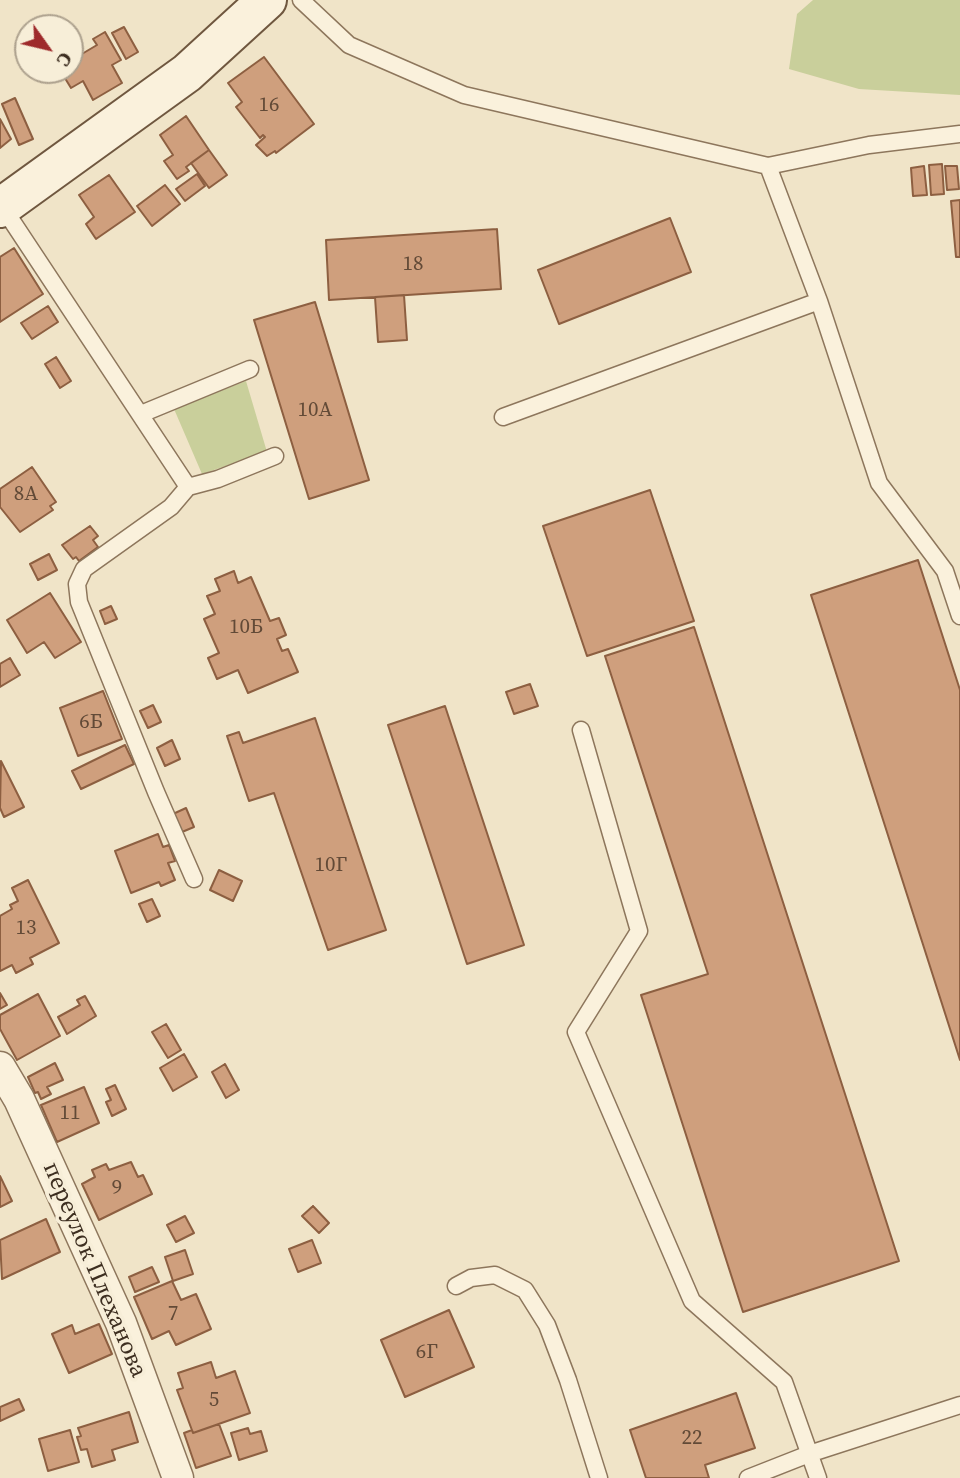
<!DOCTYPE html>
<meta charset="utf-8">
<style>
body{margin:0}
#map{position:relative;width:960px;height:1478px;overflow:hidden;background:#f0e4c8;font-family:"Source Serif 4",serif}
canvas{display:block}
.north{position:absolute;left:14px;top:14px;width:70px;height:70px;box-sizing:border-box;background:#f7eed8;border:2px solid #ada18e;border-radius:50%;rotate:124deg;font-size:19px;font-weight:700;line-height:28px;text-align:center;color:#3d2e20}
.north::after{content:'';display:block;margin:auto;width:24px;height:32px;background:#9e2a2b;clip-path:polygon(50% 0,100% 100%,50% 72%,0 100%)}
</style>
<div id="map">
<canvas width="960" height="1478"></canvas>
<div class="north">С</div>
</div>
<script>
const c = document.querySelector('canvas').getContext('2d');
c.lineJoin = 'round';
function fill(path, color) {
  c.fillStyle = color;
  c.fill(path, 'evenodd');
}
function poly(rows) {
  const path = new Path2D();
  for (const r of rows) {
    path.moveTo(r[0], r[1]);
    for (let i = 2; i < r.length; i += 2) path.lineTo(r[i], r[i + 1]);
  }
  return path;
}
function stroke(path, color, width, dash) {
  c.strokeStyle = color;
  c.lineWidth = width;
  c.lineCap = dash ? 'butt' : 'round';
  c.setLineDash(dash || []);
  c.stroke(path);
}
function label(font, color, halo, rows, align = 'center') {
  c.font = font + ' "Source Serif 4",serif';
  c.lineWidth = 7;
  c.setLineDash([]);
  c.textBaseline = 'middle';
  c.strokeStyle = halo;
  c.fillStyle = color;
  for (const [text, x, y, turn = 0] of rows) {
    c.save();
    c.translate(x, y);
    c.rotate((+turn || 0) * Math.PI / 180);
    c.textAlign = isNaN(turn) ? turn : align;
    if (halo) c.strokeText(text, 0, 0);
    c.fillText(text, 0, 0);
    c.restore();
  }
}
fill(poly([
 [813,0,960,0,960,95,859,89,789,69,797,14],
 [246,381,267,452,202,474,174,409]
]), '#c9cf9b');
const building = poly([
 [124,27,138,52,126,59,112,33,124,27],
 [105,32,121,60,112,65,122,83,93,100,83,81,71,88,60,70,70,70,70,61,97,45,93,39,105,32],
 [264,57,314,124,276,153,275,151,267,156,256,145,265,137,263,135,260,138,236,107,242,102,228,83,264,57],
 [15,98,33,139,19,145,2,104,15,98],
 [186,116,209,150,186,167,189,171,177,179,164,161,173,155,160,135,186,116],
 [0,119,11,139,0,148,0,119],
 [209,150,227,175,209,188,191,163,209,150],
 [942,164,944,194,931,195,929,165,942,164],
 [924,166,927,195,913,196,911,168,924,166],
 [945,166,957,166,959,189,947,190,945,166],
 [197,174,205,186,185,201,176,189,197,174],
 [109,175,135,212,96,239,86,224,94,217,79,195,109,175],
 [165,185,180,204,152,226,137,206,165,185],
 [960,200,960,257,956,257,951,201,960,200],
 [670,218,691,272,559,324,538,270,670,218],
 [497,229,501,289,329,300,326,240,497,229],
 [14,248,43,294,0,322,0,257,14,248],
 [404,295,407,340,378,342,375,297,404,295],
 [315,302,369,480,309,499,254,320,315,302],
 [48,306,58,322,32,339,21,323,48,306],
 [56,357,71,381,60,388,45,364,56,357],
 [32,467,56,502,50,506,53,510,20,532,0,507,0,489,32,467],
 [650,490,694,621,587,656,543,526,650,490],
 [90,526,98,536,93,540,98,547,79,561,76,557,73,559,62,545,90,526],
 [49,554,57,570,38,580,30,564,49,554],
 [918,560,960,690,960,1060,811,595,918,560],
 [234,571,238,583,251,577,270,621,279,618,286,635,277,639,282,651,288,649,298,672,248,693,238,670,217,679,208,658,219,653,204,619,215,614,207,596,220,591,215,579,234,571],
 [50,593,81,642,55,658,44,642,27,653,7,620,50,593],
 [111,606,117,619,105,624,100,611,111,606],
 [694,627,899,1261,743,1312,641,995,708,974,605,656,694,627],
 [10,658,20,675,0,687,0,664,10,658],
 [530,684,538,706,514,714,506,692,530,684],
 [103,691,122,739,78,756,60,708,103,691],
 [153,705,161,722,148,728,140,711,153,705],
 [445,706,524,945,467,964,388,725,445,706],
 [315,718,386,930,328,950,274,793,249,801,227,736,239,732,243,743,315,718],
 [172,740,180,759,165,766,157,748,172,740],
 [125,745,134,764,81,789,72,771,125,745],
 [1,761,24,807,4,817,0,808,1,761],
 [186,808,194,827,182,832,173,814,186,808],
 [158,834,163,847,169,845,175,861,168,863,175,880,161,886,159,882,131,893,115,851,158,834],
 [219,870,242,881,233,901,210,890,219,870],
 [28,880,59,943,30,958,33,964,16,973,12,965,0,971,0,916,12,909,10,905,18,901,12,888,28,880],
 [152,899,160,916,147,922,139,904,152,899],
 [0,993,7,1005,0,1009,0,993],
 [38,994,60,1036,17,1060,0,1029,0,1015,38,994],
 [85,996,96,1016,67,1034,58,1017,80,1005,77,1000,85,996],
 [166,1024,181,1050,168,1058,152,1032,166,1024],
 [184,1054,197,1077,173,1091,160,1068,184,1054],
 [55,1063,63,1080,47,1087,51,1094,41,1099,38,1092,35,1093,28,1077,55,1063],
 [225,1064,239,1090,226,1098,212,1072,225,1064],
 [115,1085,126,1109,112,1116,106,1102,111,1100,106,1089,115,1085],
 [84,1087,99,1123,57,1142,41,1105,84,1087],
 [131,1162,138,1177,143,1175,152,1194,99,1220,82,1184,95,1177,92,1170,106,1164,109,1170,131,1162],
 [0,1176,12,1201,0,1207,0,1176],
 [313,1206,329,1223,319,1233,302,1216,313,1206],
 [185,1216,194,1233,176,1242,167,1225,185,1216],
 [46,1219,60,1252,2,1279,0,1240,46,1219],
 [312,1240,321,1263,298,1272,289,1249,312,1240],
 [185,1250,193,1274,173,1281,165,1257,185,1250],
 [152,1267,159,1282,135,1292,129,1277,152,1267],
 [172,1281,181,1300,196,1294,211,1329,176,1345,169,1331,152,1339,134,1297,172,1281],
 [449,1310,474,1367,405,1397,381,1340,449,1310],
 [99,1324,112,1354,69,1373,52,1334,72,1325,75,1334,99,1324],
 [211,1362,216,1378,235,1371,250,1413,193,1433,177,1390,183,1388,178,1373,211,1362],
 [736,1393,755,1448,705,1465,709,1478,646,1478,630,1430,736,1393],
 [19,1399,24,1410,0,1421,0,1407,19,1399],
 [129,1412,138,1442,112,1450,115,1460,92,1467,87,1449,81,1450,77,1437,81,1436,78,1428,129,1412],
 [219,1424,231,1456,196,1468,184,1433,192,1430,193,1433,219,1424],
 [248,1428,250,1434,261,1431,267,1451,239,1460,231,1433,248,1428],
 [70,1430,79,1462,48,1471,39,1439,70,1430]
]);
fill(building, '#cf9f7d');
stroke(building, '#8d5f41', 2);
const lane = poly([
 [301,0,349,45,464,95,768,166,869,145,960,134],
 [768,166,819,301,879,483,945,571,960,616],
 [2,206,188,487],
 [141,414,250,369],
 [503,417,819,301],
 [581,730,639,931,576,1032,692,1301,784,1382,818,1478],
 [194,879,156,792,79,602,77,584,84,569,171,507,188,487,218,479,275,456],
 [456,1286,471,1278,495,1275,525,1290,547,1325,568,1380,599,1478],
 [748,1478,809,1454,960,1405]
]);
const street = poly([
 [0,1067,19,1099,121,1323,178,1478]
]);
const secondary = poly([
 [0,208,187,73,267,0]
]);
stroke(lane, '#8d765c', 19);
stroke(street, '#8d765c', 33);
stroke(secondary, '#6f573f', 42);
stroke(lane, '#faf1dc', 16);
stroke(street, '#faf1dc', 30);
stroke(secondary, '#faf1dc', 38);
label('21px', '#624a37', null, [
 ["16",269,106],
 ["18",413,265],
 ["10А",315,411],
 ["8А",26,495],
 ["10Б",246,628],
 ["6Б",91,723],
 ["10Г",331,866],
 ["13",26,929],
 ["11",70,1114],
 ["9",117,1189],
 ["7",173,1315],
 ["6Г",427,1353],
 ["5",214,1401],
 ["22",692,1439]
]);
label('24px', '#3d2e20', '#f7eed8', [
 ["переулок Плеханова",94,1270,67]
]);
</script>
